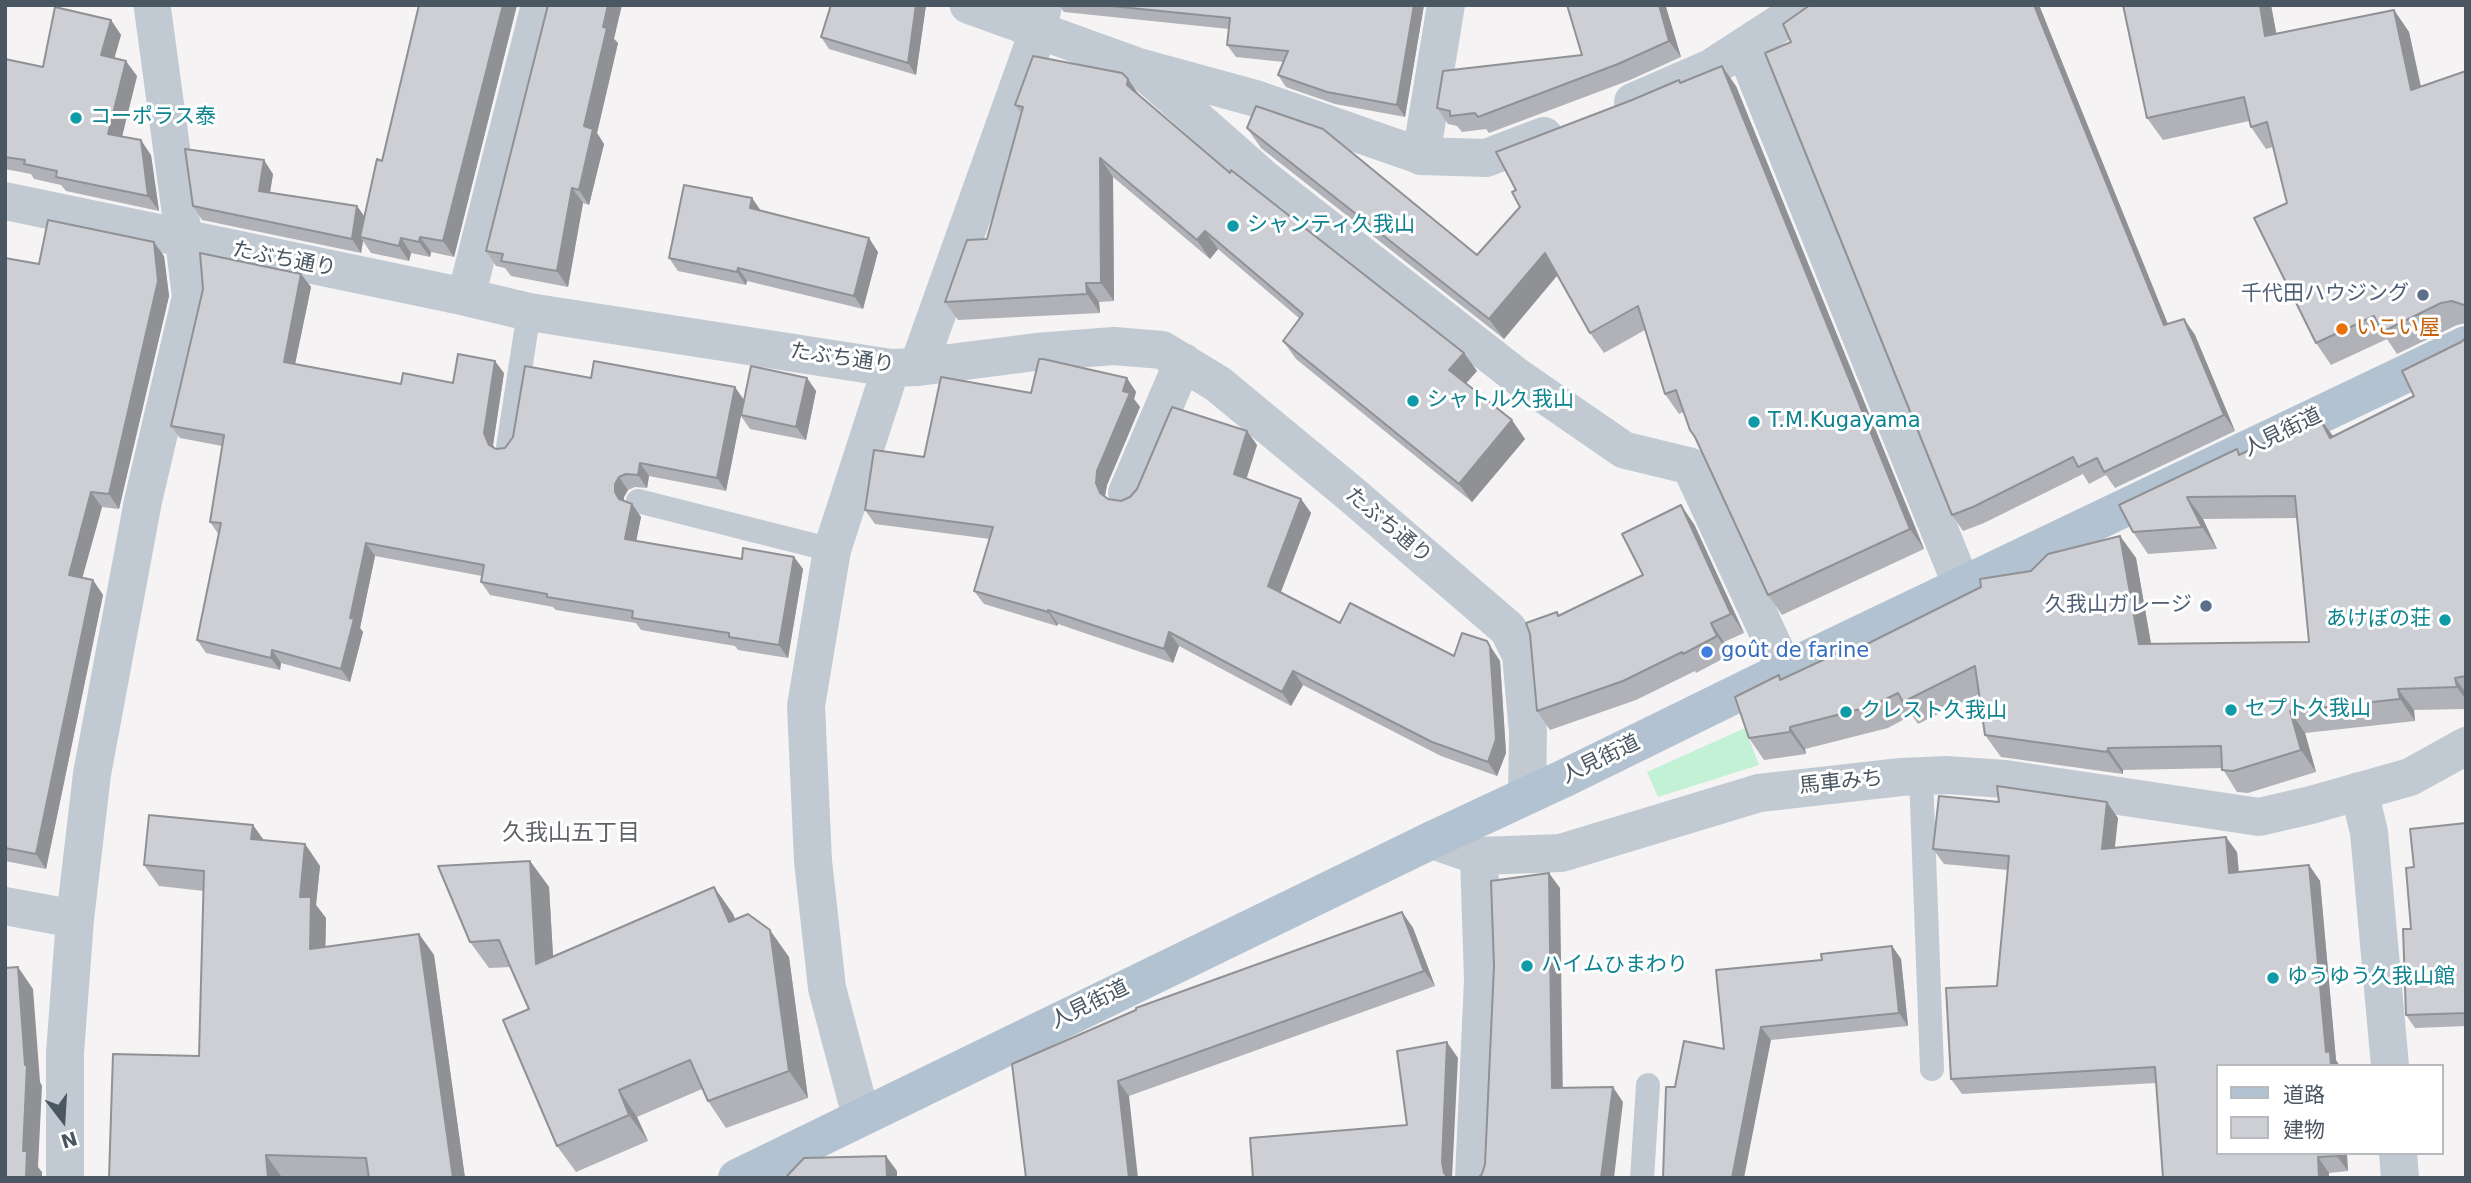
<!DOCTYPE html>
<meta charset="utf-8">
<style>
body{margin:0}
#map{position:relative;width:2471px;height:1183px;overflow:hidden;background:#f5f3f3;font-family:"DejaVu Sans","Noto Sans JP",sans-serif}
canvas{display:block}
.frame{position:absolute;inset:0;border:7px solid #4a5661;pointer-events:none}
.legend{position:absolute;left:2216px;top:1064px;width:228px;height:91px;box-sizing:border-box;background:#fff;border:2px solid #b7bbc0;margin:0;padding:9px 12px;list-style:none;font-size:21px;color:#4a5661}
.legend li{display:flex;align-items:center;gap:14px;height:35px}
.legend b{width:35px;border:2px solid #b7bbc0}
.north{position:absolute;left:28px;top:1085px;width:70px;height:70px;-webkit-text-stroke:5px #fff;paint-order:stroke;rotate:163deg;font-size:19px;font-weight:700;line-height:28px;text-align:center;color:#4a5661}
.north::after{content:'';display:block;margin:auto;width:24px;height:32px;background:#4a5661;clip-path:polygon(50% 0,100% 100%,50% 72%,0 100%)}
</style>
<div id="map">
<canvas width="2471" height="1183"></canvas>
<div class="frame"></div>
<ul class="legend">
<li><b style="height:9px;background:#b3c2d1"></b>道路</li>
<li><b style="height:19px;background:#cdcfd5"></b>建物</li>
</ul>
<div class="north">N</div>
</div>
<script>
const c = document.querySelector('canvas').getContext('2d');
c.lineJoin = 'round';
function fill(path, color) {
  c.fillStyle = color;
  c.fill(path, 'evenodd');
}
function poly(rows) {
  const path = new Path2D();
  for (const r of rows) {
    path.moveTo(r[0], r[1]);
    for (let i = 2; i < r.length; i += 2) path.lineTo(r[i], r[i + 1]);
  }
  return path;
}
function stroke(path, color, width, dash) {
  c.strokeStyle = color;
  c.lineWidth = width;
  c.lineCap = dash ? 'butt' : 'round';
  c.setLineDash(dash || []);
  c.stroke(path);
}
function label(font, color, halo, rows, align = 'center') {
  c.font = font + ' "DejaVu Sans","Noto Sans JP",sans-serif';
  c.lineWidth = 6;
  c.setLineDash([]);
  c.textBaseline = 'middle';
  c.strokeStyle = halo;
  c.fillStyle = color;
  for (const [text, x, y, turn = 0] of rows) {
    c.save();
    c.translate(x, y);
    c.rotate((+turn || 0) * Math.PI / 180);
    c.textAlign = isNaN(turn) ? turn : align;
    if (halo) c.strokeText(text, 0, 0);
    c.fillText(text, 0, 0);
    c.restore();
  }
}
fill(poly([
 [1745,728,1759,765,1658,797,1647,772]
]), '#c3f1d5');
stroke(poly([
 [508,447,529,312],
 [638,501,832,550],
 [1921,776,1932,1069],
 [1642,1178,1648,1085]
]), '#c1cad2', 24);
stroke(poly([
 [152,5,184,240],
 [968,5,1137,66,1254,98,1421,156],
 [1137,66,1265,179,1518,377,1624,450,1690,466,1785,670]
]), '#c1cad2', 37);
stroke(poly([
 [1446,5,1421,156,1486,158,1544,136],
 [1744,47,1962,586],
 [1633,102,1711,68,1808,5],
 [5,201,466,297,529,312,891,368,918,367,1036,352,1114,346,1162,350,1218,384,1351,494,1508,629,1521,655,1528,732,1527,795],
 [466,297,540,5],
 [918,367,1038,32,1043,5],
 [1127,493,1183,362],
 [2359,791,2369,832,2390,1066],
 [1432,840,1479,856,1561,853,1759,793,1901,777,1946,775,2005,779,2259,817,2311,805,2410,777,2466,746],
 [5,906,75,919],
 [861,1116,827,988,813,861,806,706,832,550,891,368],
 [2398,1153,2400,1178],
 [65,1178,65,1053,75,919,92,774,143,501,191,297,184,240],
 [1474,1178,1483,980,1479,856]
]), '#c1cad2', 38);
stroke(poly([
 [737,1178,1432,840,1567,777,1785,670,2466,345]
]), '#b3c2d1', 38);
fill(poly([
 [415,5,517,5,454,257,431,252,430,257,411,253,409,261,371,253,363,241,361,253,202,220,193,206,273,174,270,193,357,206,365,217,382,161,419,6],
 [926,5,916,75,829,49,821,37],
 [1059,5,1424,5,1405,117,1335,104,1286,87,1278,75,1284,62,1236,57,1227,45,1229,29,1064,12],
 [1567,5,1674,5,1666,7,1681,57,1630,80,1489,133,1486,129,1462,132,1457,126,1448,124,1437,108,1582,55],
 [1810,5,2039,5,2168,324,2184,319,2195,335,2235,431,2115,488,2106,475,2089,484,2083,474,1984,523,1963,531,1952,515,1791,42],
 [2271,5,2276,34,2394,10,2409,32,2421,86,2466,71,2466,323,2457,325,2397,354,2387,339,2331,365,2316,343,2287,203,2273,147,2266,149,2251,127,2249,121,2163,140,2147,118],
 [111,20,121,35,114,58,137,76,122,136,151,155,159,211,66,191,61,185,34,179,31,174,5,169,5,59,43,67],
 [614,39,618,43,597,133,604,144,589,205,583,203,568,287,511,276,505,268,496,266,486,251],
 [1128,79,1140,96,1230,173,1464,353,1477,371,1466,383,1525,439,1472,502,1296,359,1283,341,1300,319,1218,249,1210,259,1113,177,1114,301,1099,302,1100,313,958,320,945,302,987,239,1022,114,1015,105],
 [1681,83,1736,86,1924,549,1782,615,1768,595,1683,412,1679,414,1665,394,1645,330,1604,353,1590,333,1558,275,1504,339,1261,148,1247,128,1477,255],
 [752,198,761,211,878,252,863,309,747,281,746,285,678,271,669,258],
 [164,256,169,296,119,509,102,507,82,578,93,580,103,595,46,869,5,861,5,258,39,264],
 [301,274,311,287,295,364,401,384,453,383,504,373,493,445,496,449,505,448,591,378,744,400,807,378,816,391,806,440,750,429,741,416,726,491,649,476,647,488,635,487,628,490,624,497,624,501,632,504,641,517,636,541,742,559,794,557,803,569,788,658,738,650,735,646,641,630,636,623,556,610,553,607,490,595,481,582,482,576,375,556,360,628,363,632,350,682,281,663,280,670,206,653,197,640,219,535,210,522,222,446,180,438,171,426,203,289],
 [2466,338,2466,709,2414,710,2415,721,2305,733,2316,772,2248,793,2237,792,2222,768,2123,770,2123,774,2001,757,1985,735,1979,694,1918,724,1912,715,1888,728,1805,749,1806,754,1764,760,1749,738,1779,675,1782,679,1853,646,1855,650,2031,571,2120,536,2136,558,2151,644,2309,642,2297,518,2203,519,2217,549,2148,554,2133,532,2241,454,2319,417,2333,436,2414,396],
 [1127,378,1136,392,1134,399,1140,407,1107,485,1105,496,1108,499,1121,501,1130,497,1247,431,1257,445,1246,478,1301,499,1311,513,1281,592,1340,623,1454,656,1496,655,1500,661,1506,753,1497,776,1441,756,1303,685,1291,706,1179,646,1173,663,1058,624,1057,626,984,604,974,591,990,539,875,524,865,510,924,457,1031,393],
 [1694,524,1744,633,1724,642,1730,655,1696,673,1695,671,1636,700,1550,730,1537,711,1557,612,1559,615,1643,575],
 [2118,818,2114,848,2237,852,2239,872,2309,865,2320,881,2336,1060,2348,1171,2329,1173,2156,1083,1962,1094,1951,1079,1997,986,2008,870,1944,864,1933,849],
 [2466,823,2466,1026,2415,1028,2406,1015,2414,867],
 [253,825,263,840,305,844,320,866,316,905,326,918,325,947,419,934,434,955,465,1178,343,1178,281,1176,281,1178,109,1178,199,1056,204,891,159,886,144,865],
 [530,861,549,887,553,956,714,887,733,914,735,919,789,957,808,1098,726,1128,708,1101,702,1089,637,1117,648,1141,576,1172,557,1146,529,1009,511,967,489,968,470,942],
 [1402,912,1413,928,1435,986,1129,1096,1012,1064],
 [1892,946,1901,959,1908,1026,1771,1040,1675,1087,1724,1049,1822,960]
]), '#b0b2b7');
fill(poly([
 [503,5,517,5,454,257,443,241],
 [608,5,622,5,614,39,618,43,597,133,604,144,589,205,579,190,584,126],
 [916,5,926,5,916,75,908,63],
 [1414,5,1424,5,1405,117,1397,105],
 [1659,5,1665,5,1666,7,1681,57,1669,41],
 [2034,5,2039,5,2175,342,2164,325],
 [2260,5,2271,5,2281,58,2265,36],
 [2394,10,2409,32,2426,112,2411,90],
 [111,20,121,35,111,70,101,55],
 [126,61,137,76,119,149,108,134],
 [1722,66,1736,86,1924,549,1910,529],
 [1128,79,1141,98,1127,85],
 [141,140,151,155,159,211,148,196],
 [1100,158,1113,177,1114,301,1101,283],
 [264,160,273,174,268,204,259,191],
 [572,188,583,203,568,287,557,271],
 [752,198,761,211,750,208],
 [357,206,366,219,360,237,363,241,361,253,352,239],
 [1205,231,1218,249,1210,259,1197,240],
 [420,237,431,252,430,257,419,242],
 [401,238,411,253,409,261,399,246],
 [869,238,878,252,863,309,854,296],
 [154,242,164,256,169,296,119,509,109,494],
 [1545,253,1559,273,1504,339,1489,319],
 [738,268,747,281,746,285,737,272],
 [301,274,311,287,293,374,284,362],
 [1086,283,1099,302,1100,313,1087,294],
 [2184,319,2195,335,2235,431,2224,415],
 [1464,353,1477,371,1462,388,1449,370],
 [495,361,504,373,493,445,498,458,489,445,484,433],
 [807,378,816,391,806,440,796,427],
 [1127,378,1136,392,1134,399,1140,407,1107,485,1105,496,1100,493,1096,483,1097,471],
 [735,387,744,400,726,491,717,478],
 [2319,417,2335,439,2330,438],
 [1512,420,1525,439,1472,502,1459,484],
 [1247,431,1257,445,1244,487,1234,474],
 [640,463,649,476,647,488,638,475],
 [619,477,628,490,624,497,624,504,628,512,615,492,615,484],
 [91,492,102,507,79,590,69,575],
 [2187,497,2203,519,2217,549,2202,527],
 [1301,499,1311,513,1278,599,1268,586],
 [632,504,641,517,634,552,625,539],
 [1681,505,1694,524,1744,633,1731,614],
 [2120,536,2136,558,2155,666,2139,644],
 [366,543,375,556,360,628,363,632,350,682,341,669,350,618],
 [794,557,803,569,788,658,779,645],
 [93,580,103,595,46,869,36,854],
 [1048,610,1058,624,1057,626,1048,612],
 [1711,623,1724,642,1730,655,1717,636],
 [1169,632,1179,646,1173,663,1164,649],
 [1487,641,1500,661,1506,753,1497,776,1488,762],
 [272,650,281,663,280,670,271,658],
 [1293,671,1303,685,1291,706,1282,692],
 [2455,678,2466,693,2466,700,2457,687],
 [2398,689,2414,710,2415,721,2400,699],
 [2290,711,2305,733,2316,772,2301,750],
 [1790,727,1805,749,1806,754,1790,732],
 [2108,748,2123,770,2123,774,2107,752],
 [2107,802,2118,818,2113,865,2102,849],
 [253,825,268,846,251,839],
 [2226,837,2237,852,2240,889,2229,873],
 [305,844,320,866,316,905,326,918,325,970,310,949,300,897],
 [530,861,549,887,555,990,536,964],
 [2309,865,2320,881,2336,1060,2340,1066,2331,1066,2326,1052],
 [1549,873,1560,888,1563,1104,1552,1088],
 [714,887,733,914,748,948,729,922],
 [1402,912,1413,928,1435,986,1424,971],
 [770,930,789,957,808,1098,789,1071],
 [419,934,434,955,465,1178,453,1178],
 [1892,946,1901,959,1908,1026,1899,1013],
 [18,967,33,989,40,1082,42,1086,38,1167,42,1172,42,1178,26,1178,23,1151,25,1065],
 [1761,1027,1771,1040,1744,1178,1732,1178],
 [1447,1042,1458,1058,1452,1178,1447,1178,1444,1173,1442,1162],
 [1118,1081,1129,1096,1138,1178,1129,1178],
 [1613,1087,1623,1102,1614,1178,1601,1178],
 [619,1090,637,1117,648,1141,629,1115],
 [2337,1153,2347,1153,2348,1171,2337,1156],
 [266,1155,281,1176,281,1178,268,1178],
 [886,1156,897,1171,897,1178,887,1178],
 [2318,1157,2329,1173,2329,1178,2319,1178]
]), '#909195');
const building = poly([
 [419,5,503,5,443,241,420,237,419,242,401,238,399,246,360,237,377,159,382,161,419,5],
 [548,5,608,5,603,27,607,28,584,126,593,129,579,190,572,188,557,271,501,261,503,254,486,251,548,5],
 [831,5,916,5,908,63,821,37,831,5],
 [1101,5,1414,5,1397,105,1327,92,1278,75,1288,51,1227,45,1230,18,1101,5],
 [1567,5,1659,5,1669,41,1618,64,1478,117,1475,113,1450,116,1450,111,1437,108,1443,71,1582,55,1567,5],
 [1810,5,2034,5,2164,325,2184,319,2224,415,2104,472,2097,458,2078,467,2073,457,1973,507,1952,515,1765,53,1791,42,1783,24,1810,5],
 [2123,5,2260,5,2265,36,2394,10,2411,90,2466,71,2466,308,2464,305,2452,301,2441,303,2382,332,2374,316,2316,343,2254,218,2287,203,2267,122,2251,127,2244,97,2147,118,2123,5],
 [55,7,111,20,101,55,126,61,108,134,141,140,148,196,56,177,57,171,24,164,25,160,5,157,5,59,43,67,55,7],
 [1033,56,1122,73,1128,79,1127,85,1230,173,1231,170,1464,353,1449,370,1512,420,1459,484,1283,341,1303,314,1205,231,1197,240,1100,158,1101,283,1086,283,1087,294,945,302,967,240,987,239,1023,107,1015,105,1033,56],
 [1722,66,1910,529,1768,595,1695,437,1690,430,1676,390,1665,394,1638,306,1590,333,1545,253,1489,319,1247,128,1256,106,1323,129,1477,255,1520,207,1512,192,1516,190,1496,152,1632,100,1679,80,1680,83,1722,66],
 [185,149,264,160,259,191,357,206,352,239,193,206,185,149],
 [684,185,752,198,750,208,869,238,854,296,738,268,737,272,669,258,684,185],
 [48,220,154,242,158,281,109,494,91,492,69,575,93,580,36,854,5,848,5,258,39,264,48,220],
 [200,253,301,274,284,362,401,384,403,373,453,383,458,354,495,361,484,433,489,445,496,449,505,448,513,437,525,366,591,378,594,361,735,387,717,478,640,463,638,475,626,474,619,477,615,484,615,492,619,499,632,504,625,539,742,559,743,548,794,557,779,645,729,637,729,633,632,618,633,611,547,597,547,594,481,582,484,565,366,543,350,618,354,619,341,669,272,650,271,658,197,640,221,523,210,522,224,435,171,426,203,289,200,253],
 [2466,338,2466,676,2455,678,2457,687,2398,689,2400,699,2290,711,2301,750,2233,771,2222,770,2221,746,2108,748,2107,752,1985,735,1975,666,1903,702,1898,693,1872,706,1790,727,1790,732,1749,738,1735,697,1779,675,1780,680,1853,646,1855,650,1981,587,1980,579,2031,571,2048,554,2120,536,2139,644,2309,642,2295,496,2187,497,2202,527,2133,532,2119,505,2237,449,2239,455,2319,417,2330,438,2414,396,2402,371,2461,342,2466,338],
 [1039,359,1043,359,1127,378,1123,391,1130,393,1097,471,1096,483,1100,493,1108,499,1121,501,1130,497,1137,489,1172,407,1247,431,1234,474,1301,499,1268,586,1340,623,1350,603,1454,656,1462,633,1487,641,1490,647,1496,739,1488,762,1432,742,1293,671,1282,692,1169,632,1164,649,1048,610,1048,612,974,591,993,527,865,510,874,450,924,457,941,377,1031,393,1039,359],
 [751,366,807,378,796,427,741,415,751,366],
 [1681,505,1731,614,1711,623,1717,636,1683,654,1682,652,1623,681,1537,711,1530,634,1526,623,1557,612,1558,616,1643,575,1622,534,1681,505],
 [1997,786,2107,802,2102,849,2226,837,2229,873,2309,865,2326,1052,2330,1051,2331,1066,2217,1066,2217,1153,2337,1153,2337,1156,2318,1157,2319,1178,2163,1178,2155,1067,1951,1079,1946,988,1997,986,2009,856,1933,849,1939,796,1999,802,1997,786],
 [149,815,253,825,251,839,305,844,300,897,311,897,310,949,419,934,453,1178,369,1178,366,1158,266,1155,268,1178,109,1178,113,1054,199,1056,204,871,144,865,149,815],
 [2466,823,2466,1013,2406,1015,2403,929,2411,929,2406,868,2414,867,2410,829,2466,823],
 [530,861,536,964,714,887,729,922,748,914,770,930,789,1071,708,1101,690,1060,619,1090,629,1115,557,1146,503,1020,529,1009,513,973,499,940,470,942,438,866,530,861],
 [1549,873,1552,1088,1613,1087,1601,1178,1478,1178,1482,1174,1485,1164,1494,966,1491,881,1549,873],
 [1402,912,1424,971,1118,1081,1129,1178,1026,1178,1012,1064,1136,1010,1136,1008,1402,912],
 [1892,946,1899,1013,1761,1027,1732,1178,1663,1178,1666,1087,1675,1087,1684,1041,1724,1049,1716,970,1822,960,1821,954,1892,946],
 [18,967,25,1065,27,1065,23,1151,27,1151,26,1178,5,1178,5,968,18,967],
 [1447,1042,1442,1162,1444,1173,1449,1178,1253,1178,1250,1138,1407,1125,1397,1051,1447,1042],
 [886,1156,887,1178,785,1178,804,1158,886,1156]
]);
fill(building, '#cdcfd5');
stroke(building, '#909195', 2);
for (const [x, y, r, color] of [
 [76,118,7,"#0f9aa8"],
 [1233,226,7,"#0f9aa8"],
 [2423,295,7,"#5c6f8a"],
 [2342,329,7,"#e8710a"],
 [1413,401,7,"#0f9aa8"],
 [1754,422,7,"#0f9aa8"],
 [2206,606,7,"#5c6f8a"],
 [2445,620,7,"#0f9aa8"],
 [1707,652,7,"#3f7fe0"],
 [2231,710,7,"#0f9aa8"],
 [1846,712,7,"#0f9aa8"],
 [1527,966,7,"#0f9aa8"],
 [2273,978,7,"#0f9aa8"]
]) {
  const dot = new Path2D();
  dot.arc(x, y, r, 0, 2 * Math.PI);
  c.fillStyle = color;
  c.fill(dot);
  stroke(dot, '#fff', 2.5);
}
label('21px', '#0d838f', '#fff', [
 ["コーポラス泰",90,118],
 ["シャンティ久我山",1247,226],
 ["シャトル久我山",1427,401],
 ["T.M.Kugayama",1768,422],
 ["あけぼの荘",2431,620,"right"],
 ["セプト久我山",2245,710],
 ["クレスト久我山",1860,712],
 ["ハイムひまわり",1541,966],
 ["ゆうゆう久我山館",2287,978]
], 'left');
label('21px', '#4a5661', '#fff', [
 ["たぶち通り",284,260,11],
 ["たぶち通り",842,359,8],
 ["人見街道",2283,433,-26],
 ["たぶち通り",1388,526,40],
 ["人見街道",1601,760,-26],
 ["馬車みち",1841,783,-6],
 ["人見街道",1090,1005,-26]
]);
label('21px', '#4e5e75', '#fff', [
 ["千代田ハウジング",2409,295],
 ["久我山ガレージ",2192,606]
], 'right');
label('21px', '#c56008', '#fff', [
 ["いこい屋",2356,329]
], 'left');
label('21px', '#366cbe', '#fff', [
 ["goût de farine",1721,652]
], 'left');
label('23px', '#5f6368', '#fff', [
 ["久我山五丁目",571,834]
]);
</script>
